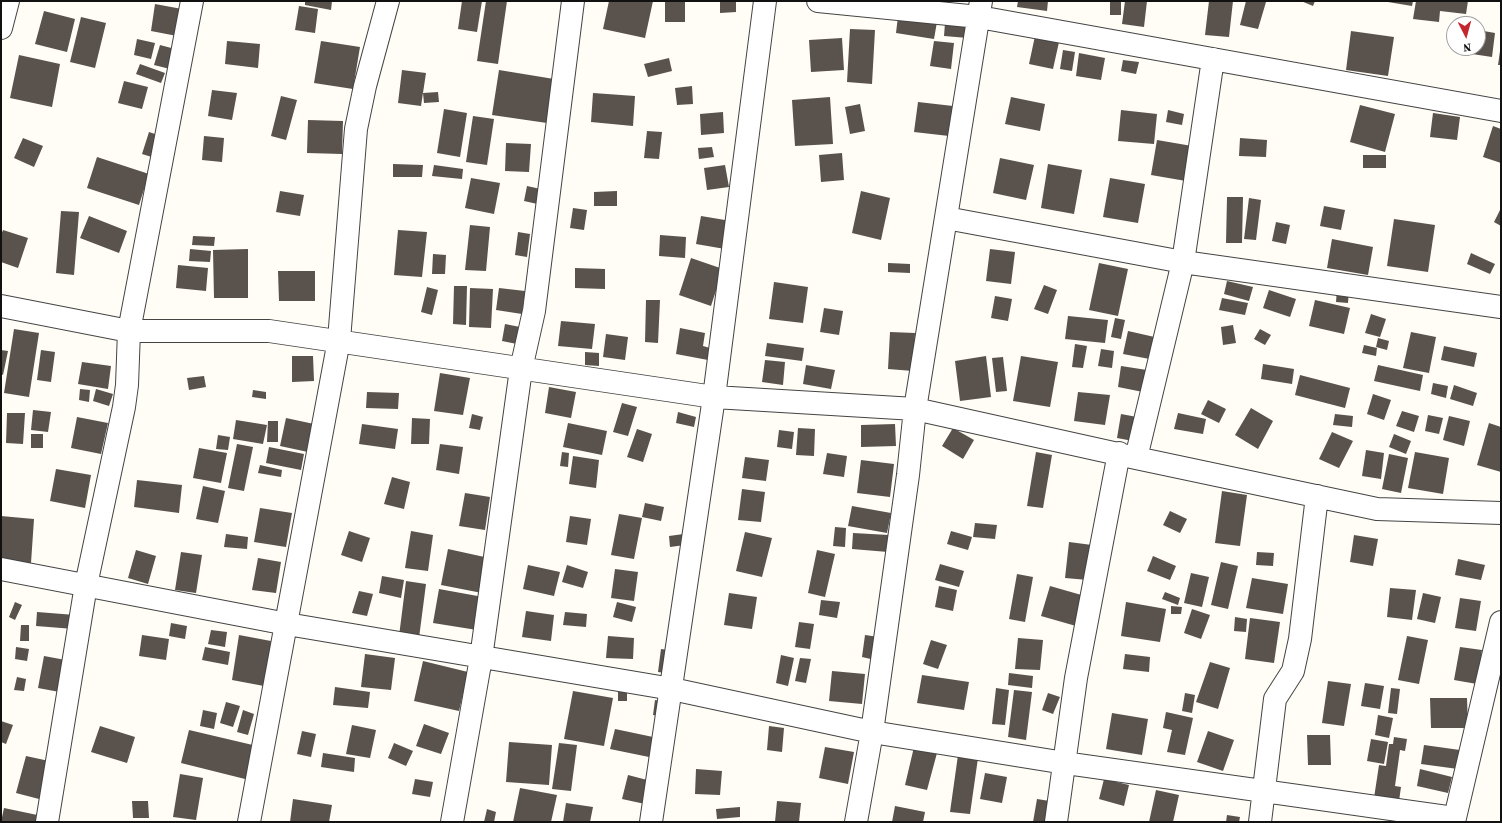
<!DOCTYPE html>
<style>
body{margin:0}
#map{position:relative;width:1502px;height:823px;overflow:hidden;background:#fffdf5;font-family:"Source Serif 4",serif}
canvas{display:block}
.frame{position:absolute;inset:0;border:2px solid #111;pointer-events:none}
.north{position:absolute;left:1446px;top:16px;width:40px;height:40px;box-sizing:border-box;background:#fff;border:1px solid #a0a0a0;border-radius:50%;rotate:174deg;font-size:11px;font-weight:700;line-height:16px;text-align:center;color:#111}
.north::after{content:'';display:block;margin:auto;width:14px;height:18px;background:#c4262e;clip-path:polygon(50% 0,100% 100%,50% 72%,0 100%)}
</style>
<div id="map">
<canvas width="1502" height="823"></canvas>
<div class="frame"></div>
<div class="north">N</div>
</div>
<script>
const c = document.querySelector('canvas').getContext('2d');
c.lineJoin = 'round';
function fill(path, color) {
  c.fillStyle = color;
  c.fill(path, 'evenodd');
}
function poly(rows) {
  const path = new Path2D();
  for (const r of rows) {
    path.moveTo(r[0], r[1]);
    for (let i = 2; i < r.length; i += 2) path.lineTo(r[i], r[i + 1]);
  }
  return path;
}
function stroke(path, color, width, dash) {
  c.strokeStyle = color;
  c.lineWidth = width;
  c.lineCap = dash ? 'butt' : 'round';
  c.setLineDash(dash || []);
  c.stroke(path);
}
fill(poly([
 [305,1,332,1,331,10,305,5],
 [462,1,482,1,477,32,458,29],
 [486,1,507,1,498,64,477,61],
 [609,1,653,1,645,38,603,29],
 [665,1,685,1,685,22,665,22],
 [720,1,736,1,736,12,720,13],
 [1018,1,1048,1,1047,11,1017,7],
 [1110,1,1121,1,1121,15,1110,15],
 [1125,1,1147,1,1144,27,1122,24],
 [1209,1,1233,1,1229,37,1205,35],
 [1246,1,1266,2,1258,29,1240,25],
 [1301,1,1315,1,1313,6],
 [1382,1,1413,1,1412,6],
 [1416,1,1468,1,1466,14,1440,11,1439,22,1413,19],
 [155,4,182,9,177,36,151,31],
 [299,6,318,9,315,33,295,30],
 [44,11,75,19,67,52,35,44],
 [898,16,937,22,934,39,896,33],
 [81,17,106,23,95,68,70,62],
 [945,23,969,25,968,38,944,36],
 [850,29,875,30,872,84,847,82],
 [1478,30,1495,33,1492,57,1472,54,1473,48,1478,48],
 [1351,31,1394,37,1388,76,1346,70],
 [1035,36,1059,42,1053,69,1029,64],
 [842,38,844,70,811,72,809,40],
 [137,39,155,43,151,59,134,55],
 [227,41,260,44,258,68,225,64],
 [321,41,360,47,353,89,314,83],
 [934,41,954,43,951,69,930,66],
 [160,45,175,49,170,69,154,65],
 [1063,50,1075,52,1072,71,1060,69],
 [1500,51,1501,51,1501,65,1498,65],
 [1079,53,1105,58,1101,80,1076,76],
 [19,55,60,64,52,107,10,98],
 [669,58,672,71,648,77,644,64],
 [1123,60,1139,62,1136,74,1121,71],
 [140,64,165,73,161,83,136,74],
 [402,70,426,73,421,106,398,103],
 [499,70,554,79,547,123,492,115],
 [124,81,148,87,142,109,118,103],
 [692,86,693,104,677,105,675,88],
 [212,90,237,93,232,120,208,116],
 [438,92,439,102,424,103,423,93],
 [593,93,635,96,633,126,591,122],
 [281,96,297,100,286,140,271,136],
 [830,97,833,144,795,146,792,100],
 [1011,97,1045,104,1040,131,1005,124],
 [918,102,953,106,949,136,914,132],
 [860,104,865,131,850,134,845,107],
 [1360,105,1395,114,1385,152,1350,142],
 [444,109,467,113,460,157,437,153],
 [1121,110,1157,114,1154,144,1118,141],
 [1168,110,1184,114,1182,125,1166,122],
 [723,112,724,133,701,135,700,114],
 [1433,113,1460,117,1457,140,1430,137],
 [473,116,494,119,487,165,466,162],
 [308,120,343,121,342,154,307,153],
 [1493,126,1501,129,1501,163,1483,157],
 [647,131,662,132,659,159,644,158],
 [149,132,161,136,155,158,142,154],
 [204,136,224,138,222,162,202,160],
 [23,138,43,146,34,167,14,158],
 [1240,138,1267,140,1266,157,1239,156],
 [1157,140,1192,146,1186,181,1151,175],
 [506,143,531,144,529,172,505,171],
 [712,147,714,157,699,159,698,148],
 [842,153,844,180,821,182,819,155],
 [1363,155,1386,155,1386,168,1363,168],
 [97,157,149,174,139,205,87,188],
 [1000,158,1034,165,1026,200,993,193],
 [393,164,423,165,422,177,393,177],
 [1048,164,1082,170,1074,214,1041,208],
 [434,165,463,169,462,179,432,176],
 [725,165,729,187,707,190,704,168],
 [471,178,500,183,494,214,465,208],
 [1110,178,1145,184,1138,223,1103,217],
 [527,186,545,190,542,205,524,201],
 [280,191,304,195,300,216,276,212],
 [617,191,617,206,594,206,594,192],
 [861,191,890,198,881,240,852,233],
 [1227,197,1243,197,1242,243,1226,243],
 [1249,198,1261,200,1256,240,1244,239],
 [1324,206,1345,210,1341,230,1320,226],
 [573,208,587,210,584,230,570,228],
 [1501,208,1501,226,1494,222],
 [61,211,79,212,74,275,56,273],
 [89,216,127,231,119,253,80,238],
 [701,216,731,221,725,249,696,244],
 [1394,219,1435,225,1428,272,1387,266],
 [1276,222,1290,225,1286,244,1272,241],
 [470,225,490,227,486,271,465,270],
 [3,230,28,238,18,268,1,262,1,235],
 [398,230,427,232,422,277,394,275],
 [518,232,530,234,527,257,515,255],
 [660,235,686,237,685,258,659,256],
 [193,236,215,237,214,246,192,245],
 [1332,239,1373,247,1368,275,1327,268],
 [190,249,211,251,210,262,189,261],
 [248,249,248,298,214,298,213,250],
 [990,249,1015,252,1011,284,986,281],
 [1471,253,1495,264,1490,274,1467,264],
 [433,254,446,255,445,274,432,274],
 [691,258,723,269,711,306,679,295],
 [888,263,910,264,910,273,888,272],
 [1099,263,1128,269,1118,316,1089,310],
 [178,265,208,268,206,291,176,288],
 [575,268,605,269,605,289,575,288],
 [278,271,315,271,315,301,279,301],
 [1227,281,1253,287,1249,301,1224,294],
 [774,282,808,287,803,323,769,319],
 [1044,285,1057,290,1048,314,1034,309],
 [454,286,467,286,466,325,453,324],
 [427,287,438,290,432,315,421,312],
 [470,288,493,289,491,328,469,327],
 [499,288,525,291,522,314,496,310],
 [1337,289,1349,290,1348,303,1336,302],
 [1269,290,1296,299,1290,317,1263,308],
 [995,296,1012,299,1008,321,991,318],
 [1222,298,1248,303,1245,315,1219,310],
 [646,300,660,300,658,343,645,342],
 [1315,300,1350,308,1344,334,1309,326],
 [824,308,843,311,839,335,820,332],
 [1371,314,1386,319,1380,337,1365,333],
 [1068,316,1108,320,1105,343,1065,339],
 [1115,318,1125,320,1121,339,1111,337],
 [561,321,595,324,592,349,558,346],
 [505,324,520,327,517,344,502,341],
 [1233,325,1236,343,1223,345,1221,327],
 [680,328,705,333,703,346,710,348,708,360,676,354],
 [14,329,39,333,29,397,4,393],
 [1260,329,1271,335,1265,345,1254,339],
 [1128,331,1159,338,1155,360,1123,354],
 [890,332,915,333,913,371,888,369],
 [1411,332,1436,337,1429,373,1403,368],
 [606,334,628,337,625,360,603,357],
 [1378,338,1389,341,1387,350,1376,347],
 [767,343,804,348,802,361,765,356],
 [1075,344,1087,346,1083,368,1072,367],
 [1364,345,1377,348,1376,356,1362,353],
 [1444,346,1477,353,1474,367,1441,360],
 [1101,349,1114,351,1112,368,1098,366],
 [1,350,8,351,3,375,1,374],
 [41,350,55,352,51,382,37,380],
 [585,352,599,353,599,366,585,365],
 [292,356,313,356,314,381,292,382],
 [986,356,991,397,960,401,955,361],
 [1021,356,1058,362,1050,407,1013,401],
 [1003,357,1007,391,996,392,992,358],
 [765,360,785,362,783,385,762,382],
 [82,362,111,366,108,389,78,384],
 [1263,364,1294,369,1292,384,1261,379],
 [806,365,835,370,831,389,803,384],
 [1378,365,1423,375,1420,391,1374,381],
 [1121,366,1147,370,1143,392,1118,387],
 [440,373,470,378,463,415,434,411],
 [1300,375,1350,388,1345,408,1295,395],
 [204,376,206,387,189,390,187,378],
 [1433,383,1448,386,1446,398,1431,394],
 [1454,385,1477,393,1473,406,1450,399],
 [549,387,576,392,571,418,545,413],
 [80,389,90,390,89,402,79,400],
 [96,389,113,394,109,406,93,401],
 [253,390,266,392,266,399,252,397],
 [367,392,399,393,398,409,366,408],
 [1078,392,1110,395,1105,425,1074,421],
 [1373,394,1391,400,1384,420,1367,414],
 [1208,400,1226,409,1219,423,1201,414],
 [622,403,637,407,628,436,613,432],
 [1251,408,1273,421,1258,449,1235,435],
 [33,410,51,412,48,432,31,430],
 [1402,411,1419,416,1414,432,1396,426],
 [678,412,696,417,694,427,676,423],
 [7,413,25,413,23,444,6,443],
 [1178,413,1206,419,1203,434,1174,429],
 [472,414,483,417,480,430,469,428],
 [1121,414,1137,417,1133,441,1117,438],
 [1335,414,1353,416,1352,427,1333,425],
 [1428,415,1443,418,1439,434,1425,431],
 [1449,416,1470,421,1464,446,1443,440],
 [77,417,108,423,101,454,71,448],
 [286,418,314,424,308,452,280,446],
 [412,418,430,419,429,444,411,444],
 [236,420,267,425,263,444,233,439],
 [268,421,278,421,278,442,267,442],
 [568,423,607,431,602,455,563,447],
 [1489,423,1501,427,1501,472,1477,465],
 [362,424,398,429,395,449,359,444],
 [895,424,896,446,861,447,861,425],
 [798,428,815,429,814,456,796,455],
 [953,428,974,440,963,459,942,446],
 [637,429,652,434,643,462,627,457],
 [779,430,794,432,792,449,777,447],
 [1332,432,1353,441,1339,468,1319,459],
 [31,434,43,434,43,448,31,448],
 [1394,434,1411,441,1406,454,1389,447],
 [218,435,230,437,228,450,216,449],
 [237,444,253,447,244,491,228,488],
 [440,444,463,447,459,474,436,470],
 [269,447,304,454,301,470,266,463],
 [199,448,227,453,221,483,193,478],
 [1366,450,1384,453,1381,479,1362,476],
 [562,452,569,453,568,467,560,466],
 [1036,452,1052,455,1043,508,1027,506],
 [1415,452,1449,458,1443,494,1408,488],
 [827,453,847,456,844,477,823,474],
 [1389,454,1408,458,1401,493,1382,489],
 [573,456,599,460,596,488,569,484],
 [745,457,769,460,766,481,742,478],
 [861,460,894,464,890,497,857,493],
 [260,465,282,470,281,477,258,473],
 [56,469,91,475,85,508,50,501],
 [392,477,410,482,404,509,384,504],
 [137,480,182,485,179,513,134,507],
 [203,486,225,491,218,523,196,519],
 [742,489,765,492,761,522,738,520],
 [1222,491,1247,495,1240,546,1215,543],
 [465,493,490,497,485,530,459,526],
 [645,503,664,507,661,521,642,517],
 [852,506,891,513,887,533,848,526],
 [260,508,292,513,286,547,254,542],
 [1170,511,1187,519,1180,533,1163,525],
 [619,514,642,518,634,559,611,555],
 [1,516,34,519,31,563,1,561],
 [570,516,591,519,587,545,566,542],
 [975,523,997,525,995,539,973,537],
 [835,527,846,528,845,547,833,546],
 [349,531,370,538,362,562,341,555],
 [411,531,433,535,428,571,405,568],
 [951,531,972,537,968,550,947,544],
 [745,532,772,538,762,577,736,571],
 [691,533,692,544,670,547,669,536],
 [853,533,889,535,888,552,852,549],
 [226,534,248,537,247,549,224,547],
 [1354,535,1378,539,1373,566,1350,562],
 [1069,542,1092,545,1088,580,1065,578],
 [448,549,489,558,482,593,441,585],
 [136,550,156,556,148,584,128,578],
 [817,550,835,554,825,597,808,593],
 [181,552,202,555,196,593,175,590],
 [1257,552,1274,553,1273,566,1256,565],
 [1153,556,1176,566,1170,580,1147,571],
 [258,558,281,562,276,593,252,590],
 [1458,559,1485,565,1481,580,1455,575],
 [1221,562,1238,566,1228,609,1211,605],
 [940,564,964,571,959,587,935,580],
 [528,565,560,572,554,596,523,589],
 [567,565,588,572,583,588,562,582],
 [615,569,638,572,634,601,611,598],
 [1191,573,1209,577,1202,607,1184,603],
 [1017,574,1033,577,1025,622,1009,619],
 [382,576,404,580,401,598,379,593],
 [1252,578,1288,584,1283,614,1246,608],
 [406,581,426,584,419,638,399,636],
 [939,586,957,590,953,611,935,607],
 [1050,586,1085,596,1076,626,1041,616],
 [1390,588,1416,590,1412,620,1387,617],
 [439,589,483,597,477,630,433,623],
 [359,591,373,594,367,616,352,613],
 [1165,592,1180,598,1178,605,1162,599],
 [729,593,757,597,752,629,724,625],
 [1423,593,1441,597,1435,623,1417,619],
 [1460,598,1481,601,1476,631,1455,628],
 [821,600,840,602,837,618,819,615],
 [15,602,22,605,15,620,9,617],
 [617,602,636,607,632,622,613,617],
 [1126,602,1166,609,1160,642,1121,636],
 [1171,606,1182,607,1181,614,1171,614],
 [1192,609,1210,615,1201,639,1184,633],
 [526,611,554,615,551,641,522,637],
 [37,612,75,615,74,629,36,626],
 [565,612,587,614,586,627,563,625],
 [1235,617,1247,619,1246,632,1234,631],
 [1250,618,1280,622,1274,663,1245,659],
 [799,622,814,624,810,649,795,647],
 [171,623,187,626,185,639,169,636],
 [21,625,29,625,29,641,20,641],
 [211,630,227,632,225,647,208,644],
 [142,635,169,639,166,660,139,656],
 [239,635,271,641,264,686,232,680],
 [865,635,879,637,875,660,862,657],
 [608,636,634,638,633,659,606,658],
 [1407,636,1428,640,1419,684,1398,680],
 [1018,638,1043,640,1040,670,1015,669],
 [931,640,947,645,938,669,923,664],
 [16,647,29,649,27,661,15,659],
 [205,647,230,652,228,665,202,660],
 [1460,647,1482,650,1477,684,1454,680],
 [661,649,676,651,673,674,658,672],
 [365,654,395,658,391,690,361,687],
 [1125,654,1150,657,1149,672,1123,669],
 [781,655,794,658,788,686,776,683],
 [44,656,71,661,65,693,38,688],
 [800,658,811,659,806,683,795,681],
 [423,661,468,672,459,711,414,701],
 [1210,662,1230,668,1218,709,1196,702],
 [832,671,865,674,862,704,829,701],
 [1009,673,1033,676,1032,688,1008,685],
 [922,675,969,682,964,710,917,703],
 [17,677,26,679,24,691,14,690],
 [1328,681,1351,684,1344,726,1322,723],
 [1365,683,1384,686,1380,709,1361,706],
 [335,687,370,692,368,708,333,705],
 [996,688,1009,690,1005,725,992,724],
 [1391,688,1400,689,1397,714,1388,713],
 [618,690,627,690,627,701,618,701],
 [1014,690,1032,692,1026,740,1008,737],
 [573,691,613,698,604,746,564,739],
 [1048,693,1060,697,1053,714,1042,710],
 [1185,693,1195,695,1192,713,1182,711],
 [1430,698,1467,698,1468,728,1431,728],
 [655,700,666,702,665,717,653,715],
 [226,702,240,706,233,727,220,723],
 [203,710,217,713,214,729,200,726],
 [243,710,254,714,248,735,237,732],
 [1166,712,1193,718,1185,755,1167,752,1172,730,1163,728],
 [1112,713,1148,719,1142,755,1106,749],
 [1378,715,1393,718,1389,738,1375,735],
 [1,721,13,725,6,744,1,742],
 [424,724,449,733,441,754,416,746],
 [352,725,376,730,370,758,346,754],
 [100,726,135,737,127,763,91,752],
 [769,726,784,728,782,752,767,750],
 [615,729,653,737,649,757,610,749],
 [189,730,257,746,249,780,181,763],
 [302,731,316,734,311,757,297,754],
 [1208,731,1234,740,1223,771,1197,762],
 [1307,735,1330,735,1331,765,1308,765],
 [1394,737,1407,739,1405,751,1400,750,1395,786,1401,787,1399,801,1374,798,1379,765,1386,766,1389,744,1393,744],
 [1371,739,1388,742,1384,764,1367,761],
 [509,742,552,745,549,785,506,782],
 [394,743,413,751,406,766,388,758],
 [559,743,577,745,571,791,552,789],
 [1424,745,1460,750,1458,769,1421,764],
 [825,747,854,752,848,784,819,778],
 [914,747,937,753,927,790,905,785],
 [323,753,355,758,354,772,321,767],
 [958,755,978,758,970,814,950,812],
 [26,756,49,761,39,799,16,793],
 [696,769,722,771,720,795,695,794],
 [1420,769,1452,777,1448,793,1417,786],
 [985,773,1007,777,1002,803,980,799],
 [180,774,203,778,196,820,173,817],
 [628,775,651,781,645,804,622,799],
 [415,779,433,782,430,797,412,794],
 [1104,779,1129,785,1124,806,1099,799],
 [520,788,557,795,551,822,513,822],
 [1156,790,1179,795,1173,822,1149,822],
 [293,799,332,805,329,822,290,822],
 [1037,799,1056,802,1053,822,1033,822],
 [132,801,148,801,149,818,133,818],
 [777,801,801,803,799,822,775,822],
 [566,803,593,807,590,822,563,822],
 [895,806,925,812,923,822,892,822],
 [740,807,740,817,717,819,716,809],
 [4,808,42,816,41,822,1,822],
 [487,809,496,812,494,822,484,822],
 [1227,815,1240,817,1239,822,1226,822]
]), '#5a524d');
const minor = poly([
 [818,1,979,17,1501,111],
 [1,28,8,1],
 [946,218,1183,262,1501,307],
 [1,306,129,331,269,331,714,397,915,409,1136,458,1377,509,1501,513],
 [1136,458,1183,262,1213,59],
 [1,569,287,624,672,689,872,732,1065,763,1454,818],
 [47,822,86,585,124,407,127,385,129,331,192,1],
 [249,822,339,340,356,129,365,86,388,1],
 [452,822,481,658,521,369,534,311,573,1],
 [651,822,714,397,765,1],
 [856,822,872,732,908,475,915,409,981,1],
 [1056,822,1076,678,1119,453],
 [1260,822,1275,699,1293,671,1300,639,1317,496],
 [1454,822,1501,622]
]);
stroke(minor, '#444', 24);
stroke(minor, '#fff', 22);
</script>
